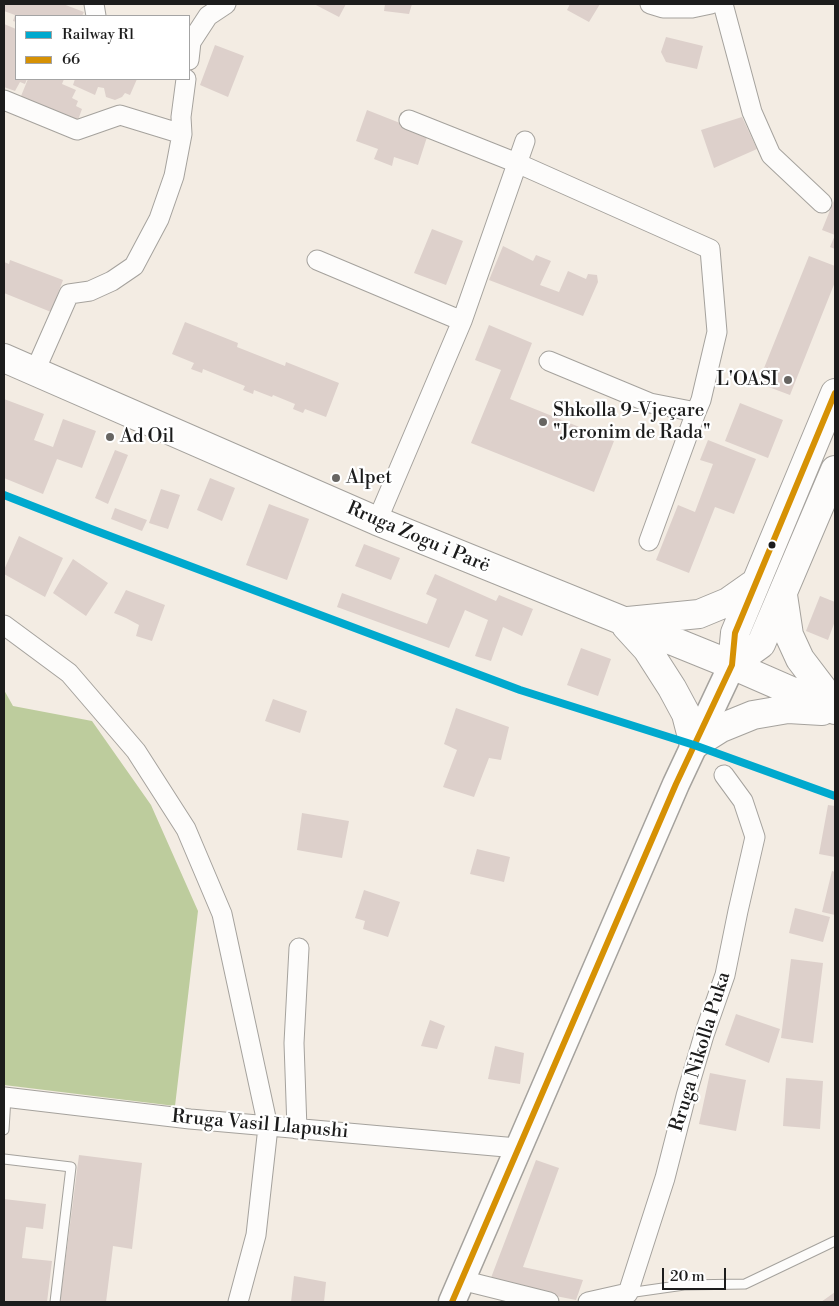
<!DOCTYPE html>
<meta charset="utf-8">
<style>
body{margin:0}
#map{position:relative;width:839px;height:1306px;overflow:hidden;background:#f3ece3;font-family:"Libre Bodoni",serif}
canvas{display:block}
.frame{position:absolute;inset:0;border:5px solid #1c1c1c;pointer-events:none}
.legend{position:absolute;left:15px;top:15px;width:175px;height:65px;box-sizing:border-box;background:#fff;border:1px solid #a4a4a4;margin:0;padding:6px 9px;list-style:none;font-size:15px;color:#1c1c1c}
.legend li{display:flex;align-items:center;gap:10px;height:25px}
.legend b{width:25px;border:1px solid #a4a4a4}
.scale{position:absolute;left:662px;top:1268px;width:64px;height:22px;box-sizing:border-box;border:2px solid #1c1c1c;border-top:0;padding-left:6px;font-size:15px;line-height:18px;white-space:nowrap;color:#1c1c1c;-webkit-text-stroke:4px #fff;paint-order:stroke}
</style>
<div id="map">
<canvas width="839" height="1306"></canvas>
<div class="frame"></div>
<ul class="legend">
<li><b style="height:6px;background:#00a9ce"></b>Railway R1</li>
<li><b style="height:6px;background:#d69104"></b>66</li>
</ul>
<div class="scale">20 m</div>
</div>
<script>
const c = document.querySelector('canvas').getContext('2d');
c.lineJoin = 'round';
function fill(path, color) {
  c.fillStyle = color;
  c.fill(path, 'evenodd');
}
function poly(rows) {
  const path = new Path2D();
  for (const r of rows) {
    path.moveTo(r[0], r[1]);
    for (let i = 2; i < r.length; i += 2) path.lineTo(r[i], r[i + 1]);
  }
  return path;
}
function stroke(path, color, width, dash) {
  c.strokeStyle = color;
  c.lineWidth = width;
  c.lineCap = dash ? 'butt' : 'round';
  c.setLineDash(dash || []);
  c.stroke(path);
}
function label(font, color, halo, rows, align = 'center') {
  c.font = font + ' "Libre Bodoni",serif';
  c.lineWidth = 4.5;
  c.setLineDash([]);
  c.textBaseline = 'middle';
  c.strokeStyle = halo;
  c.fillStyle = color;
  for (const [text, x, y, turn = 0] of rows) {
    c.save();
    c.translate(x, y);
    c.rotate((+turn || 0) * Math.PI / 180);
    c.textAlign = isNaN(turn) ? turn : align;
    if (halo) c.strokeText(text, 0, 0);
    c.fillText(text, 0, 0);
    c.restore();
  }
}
fill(poly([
 [4,690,13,706,92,721,151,805,198,911,175,1106,4,1085]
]), '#bdcc9d');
fill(poly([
 [4,4,63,4,84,12,82,16,16,16,16,22,13,21,15,15,4,11],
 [314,4,346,4,339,17],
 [385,4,412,4,409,14,384,11],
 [570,4,600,4,589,22,567,10],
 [4,24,16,29,16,79,27,79,25,84,20,82,15,91,4,87],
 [666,37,703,46,697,69,666,62,661,52],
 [215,45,244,56,228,97,200,85],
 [28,79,64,79,62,84,76,90,72,98,78,101,76,106,82,109,78,120,50,111,45,106,43,111,19,101],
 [75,79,137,79,130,95,125,93,122,97,115,100,106,97,104,88,98,87,95,95,73,85],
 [367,110,428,134,418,165,394,157,392,166,374,159,378,149,356,141],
 [742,117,757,149,714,168,701,130],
 [835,198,835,249,830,247,835,235,822,230],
 [432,229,463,241,446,285,414,273],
 [503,246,533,261,536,255,551,261,540,285,559,292,568,271,586,279,588,274,597,275,598,282,583,316,489,280],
 [809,256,835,266,835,282,790,395,758,383],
 [10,260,63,280,51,312,4,293,4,262,9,264],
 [185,322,238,343,237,347,285,366,286,362,339,383,326,417,305,409,303,413,293,409,295,404,273,395,272,397,254,390,253,394,243,390,245,386,203,369,202,373,191,369,194,363,172,354],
 [489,325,532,343,510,399,614,441,594,492,471,443,501,370,475,360],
 [4,399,44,414,34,440,53,447,63,419,96,431,82,468,57,459,43,494,4,478],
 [740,403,783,420,768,458,725,441],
 [708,440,756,459,734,514,715,507,689,573,656,560,678,505,695,512,713,464,700,460],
 [115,450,128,455,108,504,95,498],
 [210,478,235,488,222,521,197,510],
 [161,489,180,495,168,529,149,523],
 [269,504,309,519,287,580,246,565],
 [115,508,147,520,142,531,111,519],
 [19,536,63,558,45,597,4,574,4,570],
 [364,544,400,558,391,580,355,566],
 [73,559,108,583,86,616,53,593],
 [435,574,496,601,499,595,533,609,522,636,503,627,491,661,475,656,488,620,465,610,449,648,337,607,342,593,427,624,437,599,426,594],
 [126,590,165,605,152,641,136,636,139,625,126,618,114,613],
 [820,596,835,602,835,621,828,640,806,631],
 [581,648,611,659,598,696,567,685],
 [273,699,307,711,300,733,265,721],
 [456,708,509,727,501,760,489,758,474,797,443,787,457,750,444,744],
 [828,805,835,806,835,857,819,854],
 [302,813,349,821,342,858,297,850],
 [477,849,510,857,504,882,470,874],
 [832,871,835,872,835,915,822,912],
 [364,890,400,902,388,937,363,929,365,921,355,918],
 [795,908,830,917,823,942,789,933],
 [791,959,823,963,813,1043,781,1038],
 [736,1014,780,1029,769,1063,725,1045],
 [430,1020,445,1026,437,1049,421,1046],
 [495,1046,524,1053,520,1084,488,1079],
 [710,1073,746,1080,736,1131,699,1124],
 [786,1078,823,1081,820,1129,783,1126],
 [79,1155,142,1163,132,1249,113,1246,106,1302,60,1302],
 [536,1160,559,1168,523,1267,583,1280,576,1300,489,1283],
 [4,1199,46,1204,43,1229,26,1227,22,1258,52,1261,47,1302,4,1302],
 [294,1276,326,1282,324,1302,291,1302],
 [835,1292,835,1302,821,1302]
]), '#ddd0cb');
const lane = poly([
 [4,1130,6,1097],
 [4,1159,71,1167,55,1302],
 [628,1293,684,1285,745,1284,835,1241]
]);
const street = poly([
 [94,4,96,16],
 [650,4,663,8,692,8,711,4],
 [723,4,752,112,771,155,822,203],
 [189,60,191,42,208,16,226,4],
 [4,100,77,130,120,115,182,134],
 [409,120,517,163,710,249,717,332,701,400,696,412,650,403,549,361],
 [317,260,462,321],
 [35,371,69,294,90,291,112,281,134,266,159,219,174,176,182,134,181,117,186,79],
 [377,521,462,321,525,141],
 [649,541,696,412],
 [4,625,69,673,136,751,186,829,222,914,268,1127,256,1235,238,1302],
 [4,1097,190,1119,517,1148],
 [297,1129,294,1043,299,948],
 [461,1280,549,1302],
 [588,1302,628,1293,665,1178,686,1096,704,1035,725,975,738,911,755,837,743,801,724,775]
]);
const secondary = poly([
 [452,1302,676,784,732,665]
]);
const primary = poly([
 [4,358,377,521,732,665,835,710],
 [783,595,789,635,800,659,835,705],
 [628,621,699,614,728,602,755,583],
 [626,626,647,649,672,688,686,714,694,745,721,728,753,715,788,709,822,711],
 [732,665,735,633,835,393],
 [732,665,761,644,835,470]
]);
stroke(lane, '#a5a29d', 11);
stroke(street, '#a5a29d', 21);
stroke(secondary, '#a5a29d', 29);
stroke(primary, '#a5a29d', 30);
stroke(lane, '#fdfcfb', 9);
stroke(street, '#fdfcfb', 19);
stroke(secondary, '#fdfcfb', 26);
stroke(primary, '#fdfcfb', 28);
stroke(poly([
 [452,1302,676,784,732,665,735,633,835,393]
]), '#d69104', 6);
stroke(poly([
 [4,495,91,529,520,690,694,745,835,796]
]), '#00a9ce', 8);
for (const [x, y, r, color] of [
 [788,380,5,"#676562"],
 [543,422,5,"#676562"],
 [110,437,5,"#676562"],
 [336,478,5,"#676562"],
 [772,545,4.5,"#1c1c1c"]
]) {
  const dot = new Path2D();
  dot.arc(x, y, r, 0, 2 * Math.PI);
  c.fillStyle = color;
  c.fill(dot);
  stroke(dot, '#fff', 2);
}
label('19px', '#1c1c1c', '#fff', [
 ["L'OASI",778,380,"right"],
 ["Shkolla 9-Vjeçare",553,411],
 ["\"Jeronim de Rada\"",553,433],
 ["Ad Oil",120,437],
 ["Alpet",346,478]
], 'left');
label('19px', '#1c1c1c', '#fff', [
 ["Rruga Zogu i Parë",418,538,23],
 ["Rruga Nikolla Puka",701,1052,-73],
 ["Rruga Vasil Llapushi",260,1125,5]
]);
</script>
